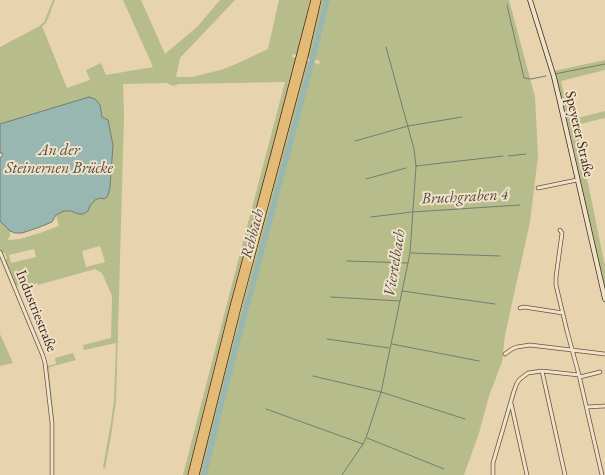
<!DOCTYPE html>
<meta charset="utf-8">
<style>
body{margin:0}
canvas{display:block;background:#e7d3ae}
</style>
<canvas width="605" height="475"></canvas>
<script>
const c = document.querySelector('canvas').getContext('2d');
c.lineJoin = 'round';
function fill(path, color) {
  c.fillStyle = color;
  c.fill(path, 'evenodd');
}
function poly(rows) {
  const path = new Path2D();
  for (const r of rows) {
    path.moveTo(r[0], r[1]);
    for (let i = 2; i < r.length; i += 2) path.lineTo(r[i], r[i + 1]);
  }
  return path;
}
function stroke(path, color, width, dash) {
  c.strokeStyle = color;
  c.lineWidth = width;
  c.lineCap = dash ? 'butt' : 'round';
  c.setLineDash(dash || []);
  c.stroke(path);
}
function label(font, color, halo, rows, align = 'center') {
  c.font = font + ' "EB Garamond",serif';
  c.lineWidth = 4;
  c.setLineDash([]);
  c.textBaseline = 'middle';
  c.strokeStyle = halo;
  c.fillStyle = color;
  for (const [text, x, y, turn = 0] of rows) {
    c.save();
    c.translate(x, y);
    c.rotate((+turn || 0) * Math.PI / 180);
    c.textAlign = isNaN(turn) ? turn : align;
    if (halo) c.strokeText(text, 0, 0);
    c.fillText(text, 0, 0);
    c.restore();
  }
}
fill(poly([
 [53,0,55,0,49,16,46,23,42,26,67,88,90,80,86,70,101,63,106,75,153,67,123,0,141,0,165,54,198,26,220,0,235,0,180,58,176,77,192,77,221,70,236,64,268,49,279,0,310,0,297,55,293,54,292,57,296,58,225,329,188,475,183,475,231,288,285,82,179,84,173,86,167,83,123,84,124,116,116,401,111,436,105,469,103,467,111,422,114,400,116,343,84,350,83,345,111,338,112,296,102,273,95,269,38,285,37,283,22,290,20,285,16,286,5,260,7,259,5,253,2,253,0,248,0,221,10,231,10,236,8,239,9,240,20,239,40,233,59,226,56,215,64,211,71,211,78,214,88,211,90,206,95,200,100,198,104,199,102,117,89,97,0,124,0,47,38,27,44,22],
 [100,246,105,262,86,267,82,251],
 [34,249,36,257,11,263,9,255],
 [322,0,509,0,535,97,538,156,530,222,505,335,502,362,489,396,479,433,464,475,199,475,234,337,307,61,319,64,320,61,307,58],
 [605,60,605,70,561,81,570,120,605,111,605,118,576,125,605,266,605,292,578,175,578,168,565,112,554,71],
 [0,334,13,363,0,366],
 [73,353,76,360,50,367,49,370,54,422,54,434,47,366,56,364,55,358]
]), '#b6bc8a');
const water = poly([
 [89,97,95,99,100,105,102,117,108,120,113,145,110,187,108,195,107,197,104,199,100,198,95,200,90,206,88,211,83,214,78,214,71,211,64,211,56,215,52,222,37,228,22,233,15,233,10,231,0,221,0,158,3,155,2,153,0,153,0,124,89,97]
]);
fill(water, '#97b7b0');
stroke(water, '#757d73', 1);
stroke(poly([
 [507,5,524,78,531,79,546,76],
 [555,74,605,64],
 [355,141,408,126,462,117],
 [508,156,526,154],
 [416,166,503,156],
 [366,179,406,168],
 [371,217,412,212,520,205],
 [411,253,500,256],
 [347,261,408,263],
 [402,291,495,304],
 [331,297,400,301],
 [327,339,389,348],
 [392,344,479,361],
 [313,376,381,392,465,419],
 [266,409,363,444],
 [367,438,444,469],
 [342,475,363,444,366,438,381,392,410,253,416,166,414,149,386,47]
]), '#757d73', 1);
stroke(poly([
 [204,475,227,381,311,65,327,0]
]), '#97b7b0', 5.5);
const street = poly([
 [538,188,577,180],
 [560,230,562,233,556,277,556,285,567,331,579,375,602,475],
 [0,252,43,356,45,363,52,423,52,475],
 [520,308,524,307,563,313],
 [505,354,512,349,517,347,530,345,605,354],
 [542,371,565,475],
 [580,377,600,372],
 [511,403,527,475],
 [587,407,605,406],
 [493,475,493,463,514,391,517,383,520,379,528,373,542,371,579,375]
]);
const secondary = poly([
 [530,0,554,77,559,98,605,299]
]);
const highway = poly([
 [191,475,233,307,275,150,314,0],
 [196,475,238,307,305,56,318,0]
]);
stroke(street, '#6c513d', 4.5);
stroke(secondary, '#432617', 5.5);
stroke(highway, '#432617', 7);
stroke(street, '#efe2ca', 3);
stroke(secondary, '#efe2ca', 4);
stroke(highway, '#e4ba77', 5.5);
label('15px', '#432617', '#efe2ca', [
 ["Speyerer Straße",579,134,77],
 ["Industriestraße",36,311,68]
]);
label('italic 16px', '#584a3d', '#efe2ca', [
 ["An der",59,151],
 ["Steinernen Brücke",59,169],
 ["Bruchgraben 4",465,197,-3],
 ["Rehbach",253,234,-75],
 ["Viertelbach",395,263,-81]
]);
</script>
